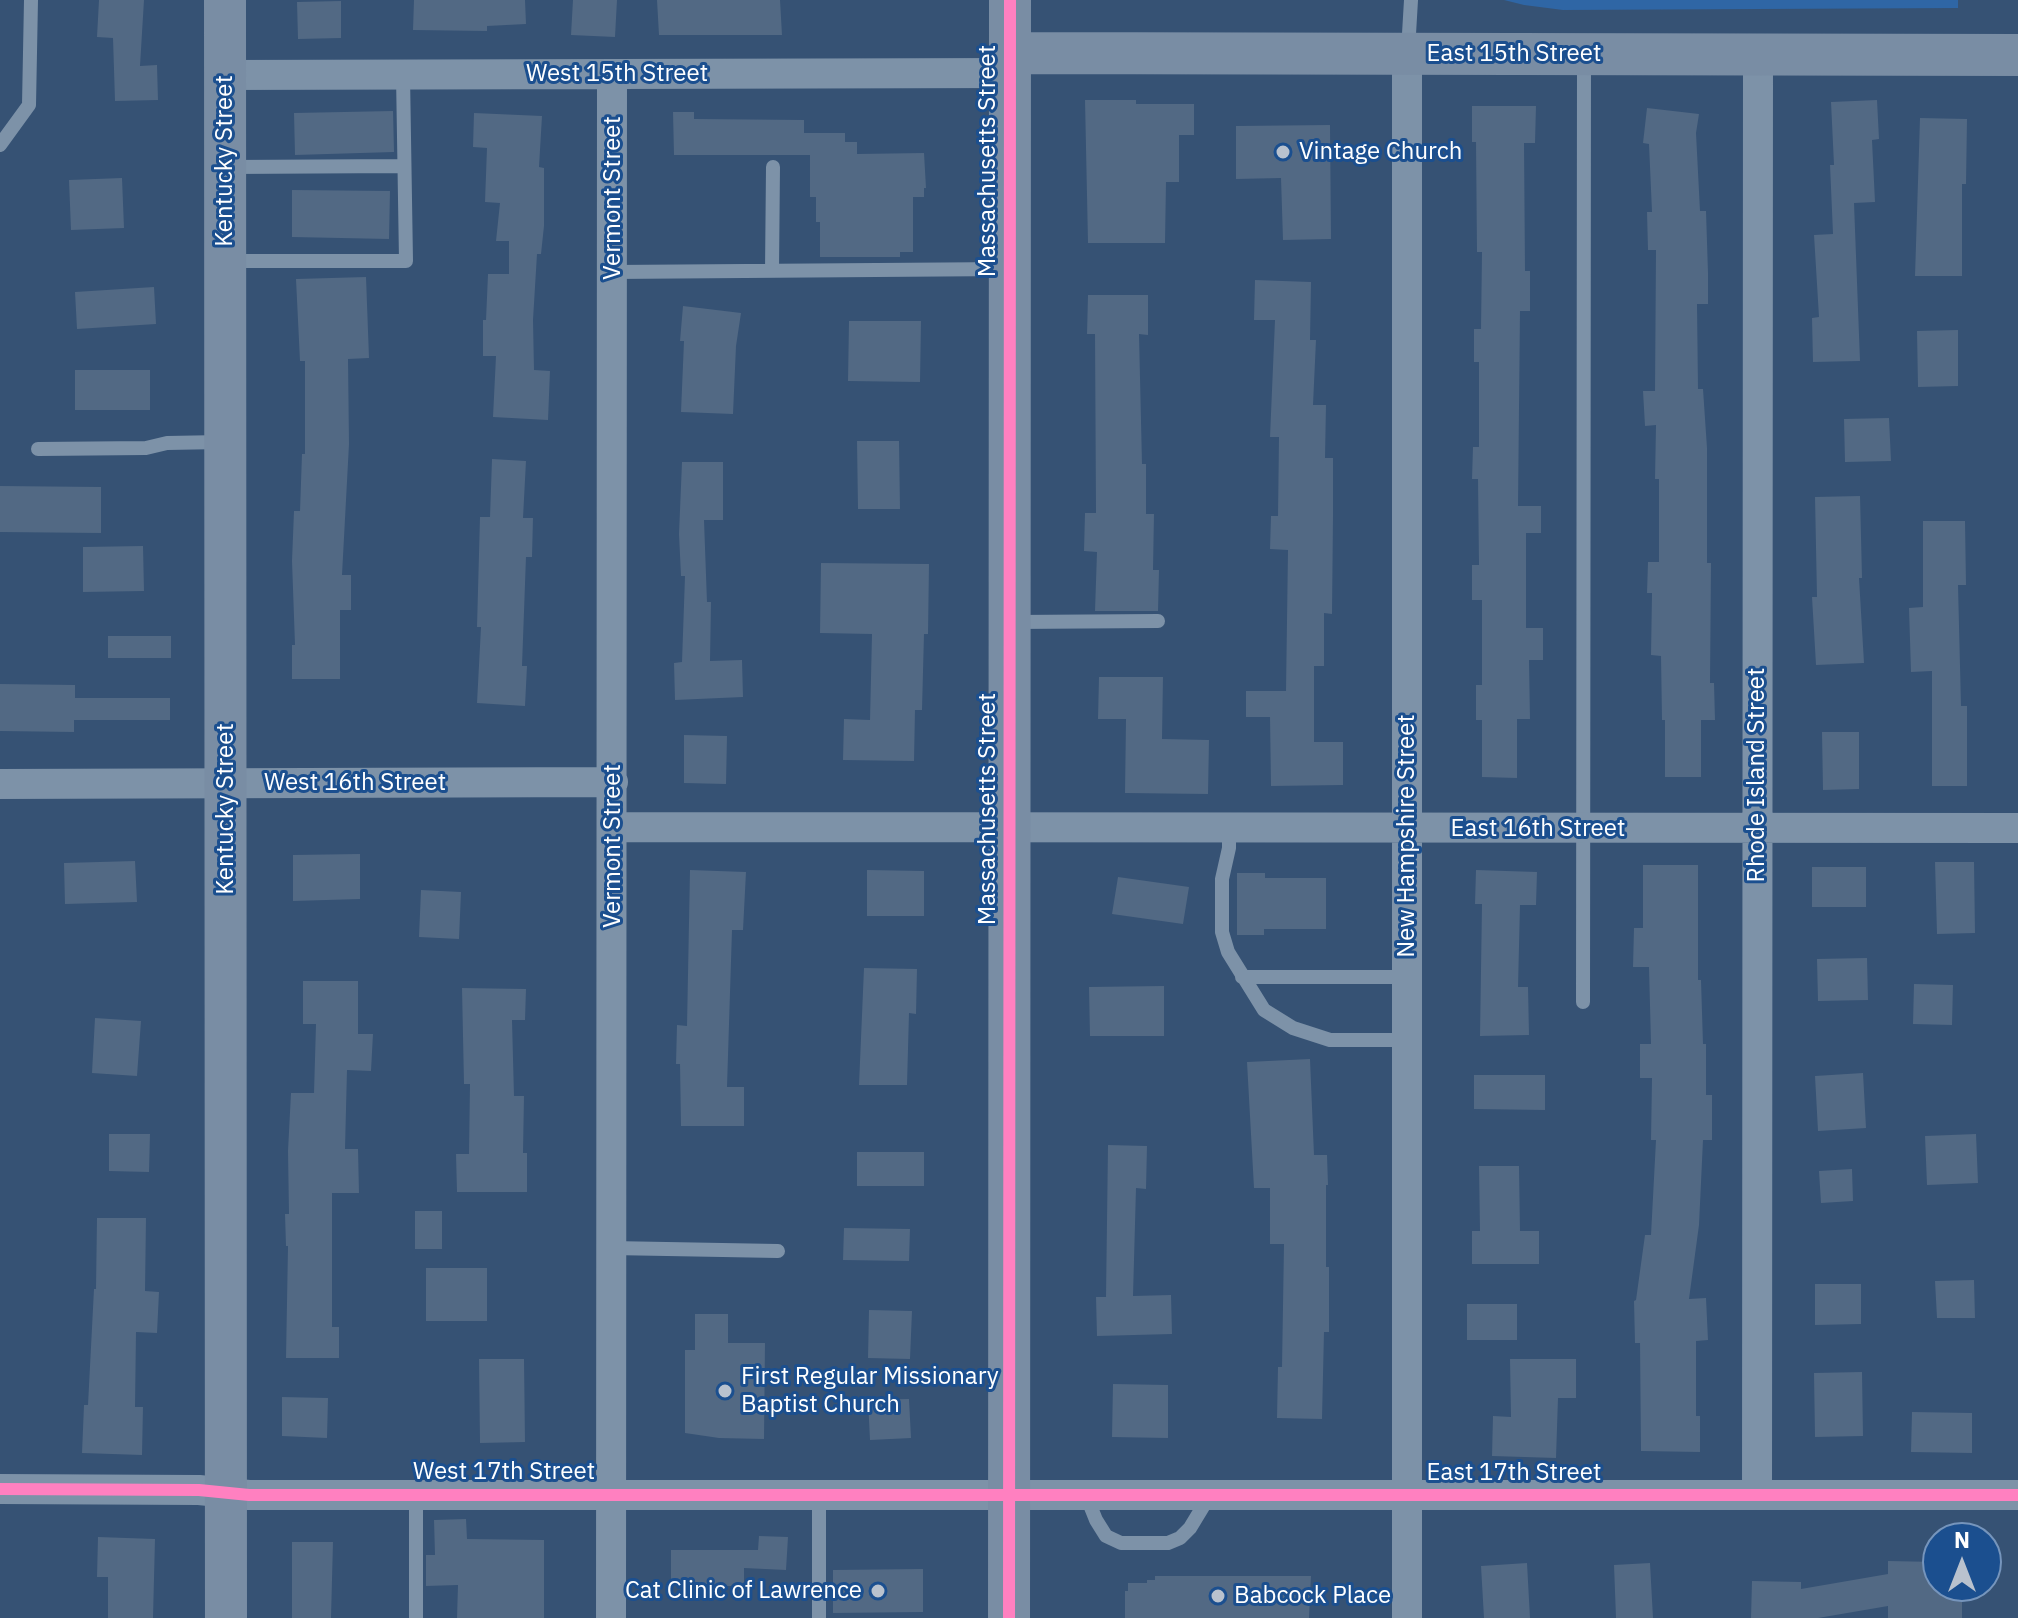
<!DOCTYPE html>
<style>
body{margin:0}
#map{position:relative;width:2018px;height:1618px;overflow:hidden;background:#365274;font-family:"IBM Plex Sans",sans-serif}
canvas{display:block}
.north{position:absolute;left:1922px;top:1522px;width:80px;height:80px;box-sizing:border-box;background:#1b4f8f;border:2px solid #7695bc;border-radius:50%;rotate:0deg;font-size:22px;font-weight:700;line-height:32px;text-align:center;color:#fff}
.north::after{content:'';display:block;margin:auto;width:28px;height:36px;background:#b9c2ce;clip-path:polygon(50% 0,100% 100%,50% 72%,0 100%)}
</style>
<div id="map">
<canvas width="2018" height="1618"></canvas>
<div class="north">N</div>
</div>
<script>
const c = document.querySelector('canvas').getContext('2d');
c.lineJoin = 'round';
function fill(path, color) {
  c.fillStyle = color;
  c.fill(path, 'evenodd');
}
function poly(rows) {
  const path = new Path2D();
  for (const r of rows) {
    path.moveTo(r[0], r[1]);
    for (let i = 2; i < r.length; i += 2) path.lineTo(r[i], r[i + 1]);
  }
  return path;
}
function stroke(path, color, width, dash) {
  c.strokeStyle = color;
  c.lineWidth = width;
  c.lineCap = dash ? 'butt' : 'round';
  c.setLineDash(dash || []);
  c.stroke(path);
}
function label(font, color, halo, rows, align = 'center') {
  c.font = font + ' "IBM Plex Sans",sans-serif';
  c.lineWidth = 6;
  c.setLineDash([]);
  c.textBaseline = 'middle';
  c.strokeStyle = halo;
  c.fillStyle = color;
  for (const [text, x, y, turn = 0] of rows) {
    c.save();
    c.translate(x, y);
    c.rotate((+turn || 0) * Math.PI / 180);
    c.textAlign = isNaN(turn) ? turn : align;
    if (halo) c.strokeText(text, 0, 0);
    c.fillText(text, 0, 0);
    c.restore();
  }
}
fill(poly([
 [1504,0,1958,0,1958,8,1563,10,1524,5]
]), '#2f66a5');
fill(poly([
 [99,0,144,0,140,66,157,65,158,100,115,101,113,38,97,37],
 [414,0,525,0,526,24,487,26,487,31,413,30],
 [573,0,617,0,615,37,571,35],
 [657,0,780,0,782,35,659,35],
 [341,1,341,38,298,39,297,2],
 [1085,100,1136,100,1136,104,1194,104,1194,135,1179,135,1179,182,1166,182,1165,243,1088,243],
 [1877,100,1879,139,1872,140,1875,202,1854,203,1860,361,1813,362,1812,318,1819,317,1814,235,1833,234,1830,165,1834,165,1831,102],
 [1472,106,1536,106,1535,143,1524,143,1525,271,1530,271,1530,311,1520,311,1518,506,1541,506,1541,533,1526,533,1526,628,1543,628,1543,660,1529,660,1530,719,1517,719,1517,778,1482,777,1482,720,1476,720,1476,685,1482,685,1482,600,1472,600,1472,565,1479,565,1478,479,1472,479,1473,447,1479,447,1479,362,1474,362,1474,329,1481,329,1482,252,1477,252,1476,142,1472,142],
 [1647,108,1699,114,1696,133,1700,211,1706,211,1708,273,1708,304,1697,304,1698,389,1703,389,1707,448,1707,563,1711,563,1710,683,1714,683,1715,720,1701,720,1701,777,1665,777,1665,720,1662,720,1661,656,1651,655,1652,593,1647,593,1648,562,1659,562,1659,479,1655,479,1656,425,1645,426,1643,391,1655,391,1656,250,1648,250,1647,212,1652,212,1649,144,1643,143],
 [393,111,394,152,295,155,294,113],
 [673,112,694,112,694,119,804,120,804,133,845,133,845,142,857,142,857,154,924,153,926,188,924,188,924,197,913,197,913,252,900,252,900,257,820,257,820,222,816,222,816,197,810,197,810,155,674,155],
 [474,113,542,116,539,167,544,168,544,226,541,254,537,254,533,320,534,370,550,371,548,420,493,417,496,356,483,356,483,320,486,320,488,274,509,274,509,241,496,241,500,203,485,202,487,148,473,147],
 [1920,118,1967,119,1966,184,1962,184,1962,276,1915,276],
 [1330,125,1331,239,1283,240,1281,178,1236,179,1236,126],
 [122,178,124,228,71,230,69,180],
 [292,190,390,191,389,239,292,237],
 [366,277,369,358,348,359,349,444,342,575,351,575,351,610,340,610,340,679,292,679,292,645,295,645,292,561,294,511,300,511,302,454,305,454,305,361,300,361,296,279],
 [1255,280,1311,282,1310,340,1316,340,1313,405,1326,405,1325,458,1333,458,1333,517,1332,614,1324,613,1324,666,1314,666,1314,742,1343,742,1343,785,1271,786,1270,717,1246,717,1246,691,1286,691,1288,550,1270,549,1271,516,1278,516,1279,437,1270,437,1275,320,1254,320],
 [154,287,156,324,77,329,75,292],
 [1088,295,1148,295,1148,335,1139,334,1142,464,1146,464,1146,514,1154,514,1153,570,1159,570,1158,611,1095,611,1097,552,1084,551,1085,513,1096,513,1095,334,1087,334],
 [683,306,741,313,736,346,733,414,681,412,684,341,680,341],
 [849,321,921,321,920,382,848,381],
 [1958,330,1958,386,1918,387,1917,331],
 [75,370,150,370,150,410,75,410],
 [1889,418,1891,461,1845,462,1844,419],
 [857,441,899,441,900,509,858,509],
 [492,459,526,461,523,518,533,518,532,557,526,557,522,666,527,666,525,706,477,703,481,627,477,627,480,517,490,517],
 [682,462,723,462,723,520,704,520,707,602,711,602,710,661,742,660,743,697,675,700,674,663,682,662,685,576,681,576,679,534],
 [0,486,101,487,101,533,0,532],
 [1860,496,1862,578,1859,578,1864,663,1816,665,1812,597,1817,597,1815,497],
 [1923,521,1965,521,1966,585,1958,585,1961,706,1967,706,1967,786,1932,786,1932,671,1911,672,1909,608,1923,607],
 [143,546,144,591,83,592,83,547],
 [821,563,929,564,928,634,924,634,922,710,915,710,914,761,843,760,844,719,870,720,872,634,820,633],
 [108,636,171,636,171,658,108,658],
 [1099,677,1163,677,1162,739,1209,740,1208,794,1125,793,1126,719,1098,719],
 [0,684,75,685,75,698,170,698,170,720,74,720,74,732,0,731],
 [1822,732,1859,732,1859,789,1823,790],
 [684,735,727,736,726,784,684,783],
 [360,854,360,899,293,901,293,855],
 [135,861,137,902,65,904,64,863],
 [1935,862,1974,862,1975,933,1937,934],
 [1643,865,1698,865,1698,980,1701,980,1703,1044,1706,1044,1706,1095,1712,1095,1712,1140,1703,1140,1699,1225,1689,1299,1706,1298,1708,1340,1696,1341,1696,1416,1700,1416,1700,1452,1641,1451,1640,1343,1635,1343,1634,1301,1636,1300,1645,1235,1651,1235,1656,1140,1651,1140,1652,1078,1640,1078,1640,1044,1651,1044,1649,967,1633,967,1634,928,1643,928],
 [1812,867,1866,867,1866,907,1812,907],
 [690,870,746,872,743,930,732,930,727,1087,744,1087,744,1126,681,1126,680,1064,676,1064,677,1025,687,1026],
 [867,870,924,871,924,916,867,916],
 [1476,870,1537,872,1536,905,1520,905,1518,987,1528,987,1529,1035,1480,1036,1482,904,1475,904],
 [1237,873,1265,873,1265,878,1326,878,1326,929,1264,929,1264,935,1237,935],
 [1118,877,1189,887,1183,924,1112,914],
 [421,890,461,892,459,939,419,937],
 [1867,958,1868,1000,1818,1001,1817,959],
 [864,968,917,969,916,1014,909,1013,907,1085,859,1085],
 [303,981,358,981,358,1034,373,1034,371,1071,347,1070,345,1149,358,1149,359,1193,332,1193,332,1327,339,1327,339,1358,286,1358,288,1246,286,1246,285,1214,289,1214,288,1151,291,1093,314,1093,316,1024,303,1024],
 [1914,984,1953,985,1952,1025,1913,1024],
 [1164,986,1164,1036,1090,1036,1089,987],
 [462,988,526,989,525,1020,512,1020,514,1096,524,1096,523,1153,527,1153,527,1192,457,1192,456,1154,469,1154,470,1084,464,1084],
 [95,1018,141,1021,137,1076,92,1073],
 [1310,1059,1314,1155,1327,1155,1328,1185,1326,1185,1326,1267,1329,1267,1329,1332,1324,1332,1322,1419,1277,1418,1278,1367,1282,1367,1284,1244,1270,1244,1270,1188,1254,1188,1247,1062],
 [1863,1073,1866,1128,1818,1131,1815,1076],
 [1474,1075,1545,1075,1545,1110,1474,1109],
 [109,1134,150,1134,149,1172,109,1171],
 [1976,1134,1978,1183,1927,1185,1925,1136],
 [1108,1145,1147,1146,1146,1189,1136,1188,1133,1296,1171,1295,1172,1334,1097,1336,1096,1297,1106,1297],
 [857,1152,924,1152,924,1186,857,1186],
 [1479,1166,1519,1166,1520,1231,1539,1231,1539,1264,1472,1264,1472,1231,1480,1231],
 [1852,1169,1853,1201,1821,1203,1819,1171],
 [415,1211,442,1211,442,1249,415,1249],
 [97,1218,146,1218,145,1291,159,1292,157,1333,136,1332,135,1407,143,1407,142,1455,82,1453,84,1405,88,1405,94,1289,96,1289],
 [844,1228,910,1229,909,1261,843,1260],
 [426,1268,487,1268,487,1321,426,1321],
 [1974,1280,1975,1318,1937,1318,1935,1281],
 [1815,1284,1861,1284,1861,1324,1815,1325],
 [1467,1304,1517,1304,1517,1340,1467,1340],
 [869,1310,912,1311,910,1359,868,1358],
 [695,1314,728,1314,728,1343,765,1343,764,1439,719,1438,685,1433,685,1350,695,1350],
 [479,1359,524,1359,525,1442,480,1443],
 [1510,1359,1576,1359,1576,1398,1558,1398,1556,1458,1492,1456,1493,1416,1511,1417],
 [1862,1372,1863,1436,1815,1437,1814,1373],
 [1113,1384,1168,1385,1168,1438,1112,1437],
 [282,1397,328,1398,327,1438,282,1436],
 [909,1399,911,1438,870,1440,868,1400],
 [1912,1412,1972,1413,1972,1453,1911,1452],
 [466,1519,467,1539,544,1540,544,1618,457,1618,458,1585,426,1586,426,1555,435,1555,434,1520],
 [759,1536,788,1537,786,1570,744,1568,744,1586,671,1586,671,1550,758,1550],
 [98,1537,155,1539,153,1618,108,1618,108,1577,97,1577],
 [292,1542,333,1542,331,1618,292,1618],
 [1888,1561,1938,1562,1938,1586,1962,1586,1962,1618,1888,1618,1888,1606,1818,1618,1751,1618,1752,1581,1801,1582,1801,1589,1888,1574],
 [1527,1563,1530,1618,1484,1618,1481,1566],
 [1650,1563,1653,1618,1616,1618,1614,1565],
 [923,1569,923,1612,833,1613,833,1570],
 [1155,1576,1311,1576,1309,1618,1125,1618,1125,1591,1128,1591,1128,1583,1147,1583,1147,1580,1155,1580]
]), '#526984');
stroke(poly([
 [1408,51,1411,0],
 [0,145,29,105,31,0],
 [229,167,404,166],
 [228,261,406,261,403,75],
 [772,271,773,167],
 [613,272,1008,269],
 [38,449,146,448,167,443,221,442],
 [1014,622,1158,621],
 [1229,827,1229,848,1222,879,1222,932,1228,952,1264,1010,1293,1028,1330,1040,1406,1040],
 [1242,977,1406,977],
 [1583,1002,1584,59],
 [611,1248,778,1251],
 [416,1494,416,1618],
 [819,1494,819,1618],
 [1086,1495,1096,1520,1106,1536,1121,1543,1168,1543,1180,1538,1190,1528,1210,1495]
]), '#7d92a8', 14);
stroke(poly([
 [225,75,1010,73],
 [0,784,613,782],
 [613,827,2018,828],
 [0,1489,199,1490,249,1495,2018,1495],
 [1757,1495,1758,54],
 [611,1618,612,74],
 [1407,1618,1407,54]
]), '#7d92a8', 30);
stroke(poly([
 [225,0,226,1618],
 [1010,53,2018,55],
 [1009,1618,1010,0]
]), '#798da4', 42);
stroke(poly([
 [0,1489,199,1490,249,1495,2018,1495],
 [1009,1618,1010,0]
]), '#ff80c0', 12);
for (const [x, y, r, color] of [
 [1283,152,8,"#b9c2ce"],
 [725,1391,8,"#b9c2ce"],
 [878,1591,8,"#b9c2ce"],
 [1218,1596,8,"#b9c2ce"]
]) {
  const dot = new Path2D();
  dot.arc(x, y, r, 0, 2 * Math.PI);
  c.fillStyle = color;
  c.fill(dot);
  stroke(dot, '#1b4f8f', 3);
}
label('24px', '#fff', '#1b4f8f', [
 ["East 15th Street",1514,54],
 ["West 15th Street",617,74],
 ["Kentucky Street",225,161,-90],
 ["Massachusetts Street",988,161,-90],
 ["Vermont Street",613,198,-90],
 ["Rhode Island Street",1757,775,-90],
 ["West 16th Street",355,783],
 ["Kentucky Street",226,809,-90],
 ["Massachusetts Street",988,809,-90],
 ["East 16th Street",1538,829],
 ["New Hampshire Street",1407,836,-90],
 ["Vermont Street",613,846,-90],
 ["West 17th Street",504,1472],
 ["East 17th Street",1514,1473]
]);
label('24px', '#fff', '#1b4f8f', [
 ["Vintage Church",1299,152],
 ["First Regular Missionary",741,1377],
 ["Baptist Church",741,1405],
 ["Cat Clinic of Lawrence",862,1591,"right"],
 ["Babcock Place",1234,1596]
], 'left');
</script>
